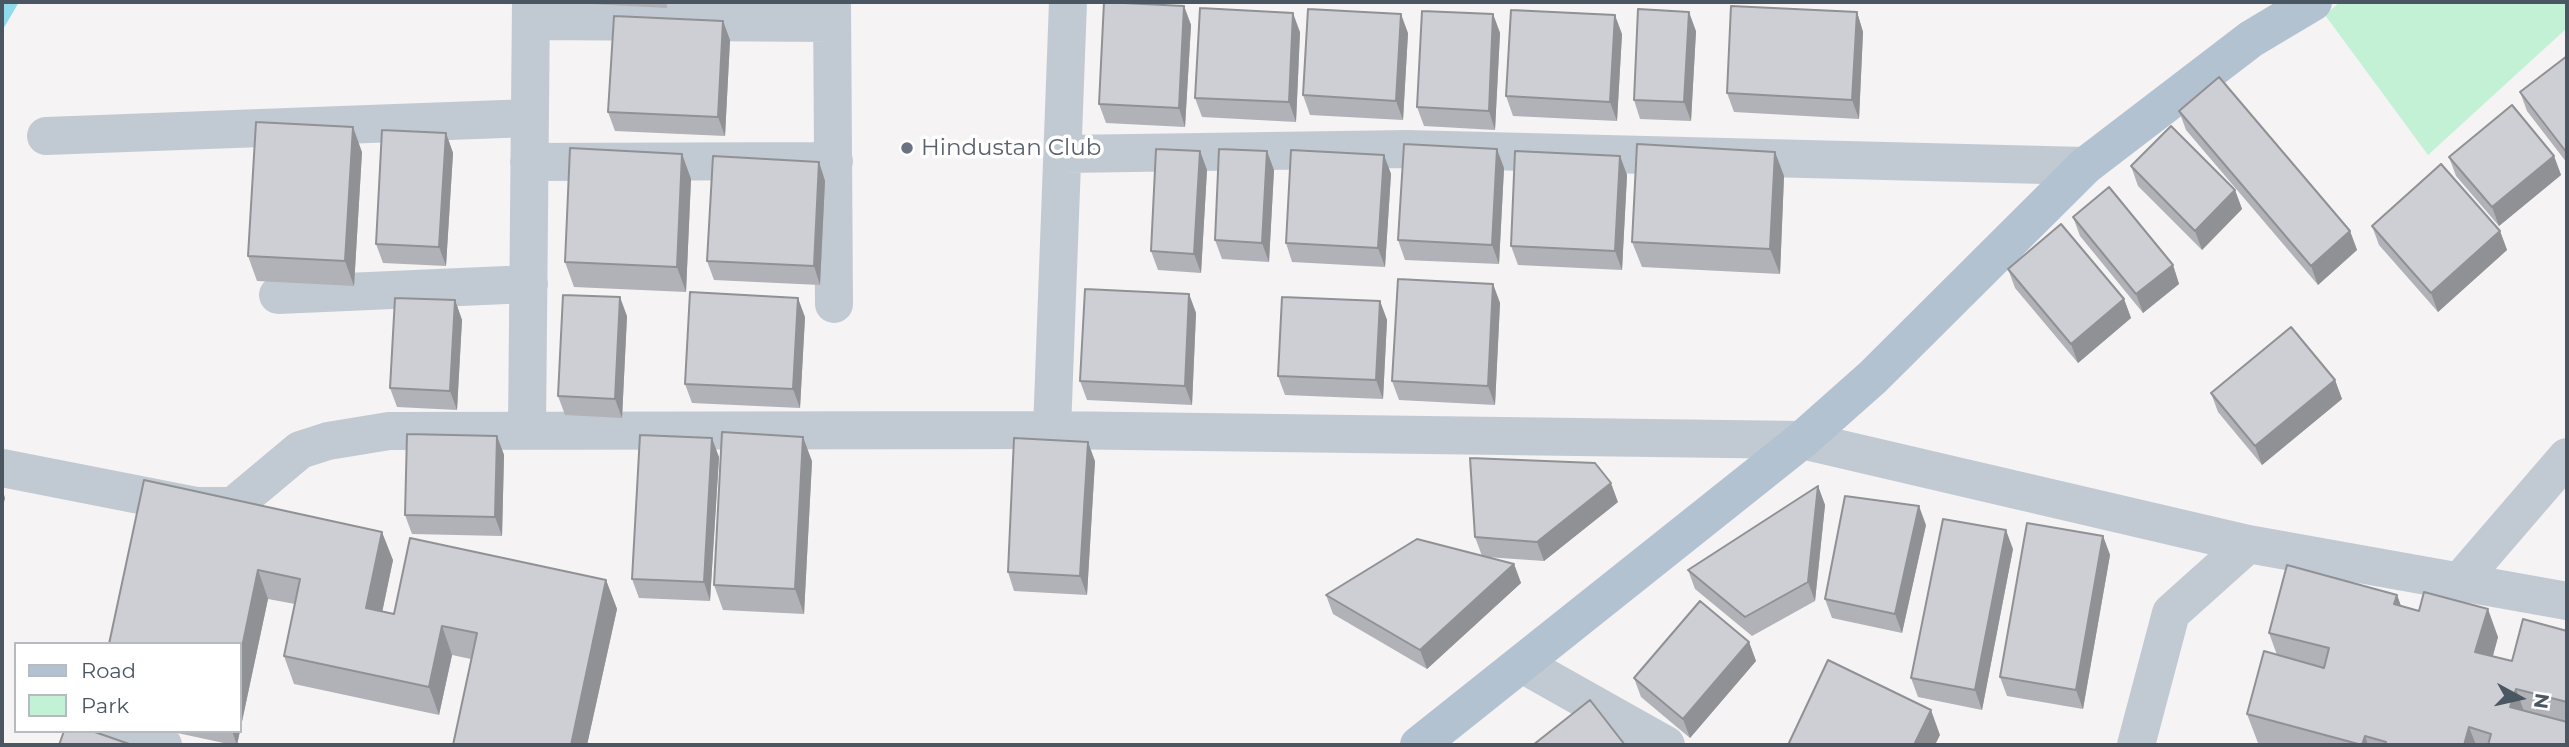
<!DOCTYPE html>
<style>
body{margin:0}
#map{position:relative;width:2569px;height:747px;overflow:hidden;background:#f5f3f3;font-family:Montserrat,sans-serif}
canvas{display:block}
.frame{position:absolute;inset:0;border:4px solid #4a5661;pointer-events:none}
.legend{position:absolute;left:14px;top:642px;width:228px;height:91px;box-sizing:border-box;background:#fff;border:2px solid #b7bbc0;margin:0;padding:9px 12px;list-style:none;font-size:21px;color:#4a5661}
.legend li{display:flex;align-items:center;gap:14px;height:35px}
.legend b{width:35px;border:2px solid #b7bbc0}
.north{position:absolute;left:2485px;top:663px;width:70px;height:70px;-webkit-text-stroke:5px #fff;paint-order:stroke;rotate:98deg;font-size:19px;font-weight:700;line-height:28px;text-align:center;color:#4a5661}
.north::after{content:'';display:block;margin:auto;width:24px;height:32px;background:#4a5661;clip-path:polygon(50% 0,100% 100%,50% 72%,0 100%)}
</style>
<div id="map">
<canvas width="2569" height="747"></canvas>
<div class="frame"></div>
<ul class="legend">
<li><b style="height:9px;background:#b3c2d1"></b>Road</li>
<li><b style="height:19px;background:#c3f1d5"></b>Park</li>
</ul>
<div class="north">N</div>
</div>
<script>
const c = document.querySelector('canvas').getContext('2d');
c.lineJoin = 'round';
function fill(path, color) {
  c.fillStyle = color;
  c.fill(path, 'evenodd');
}
function poly(rows) {
  const path = new Path2D();
  for (const r of rows) {
    path.moveTo(r[0], r[1]);
    for (let i = 2; i < r.length; i += 2) path.lineTo(r[i], r[i + 1]);
  }
  return path;
}
function stroke(path, color, width, dash) {
  c.strokeStyle = color;
  c.lineWidth = width;
  c.lineCap = dash ? 'butt' : 'round';
  c.setLineDash(dash || []);
  c.stroke(path);
}
function label(font, color, halo, rows, align = 'center') {
  c.font = font + ' Montserrat,sans-serif';
  c.lineWidth = 7;
  c.setLineDash([]);
  c.textBaseline = 'middle';
  c.strokeStyle = halo;
  c.fillStyle = color;
  for (const [text, x, y, turn = 0] of rows) {
    c.save();
    c.translate(x, y);
    c.rotate((+turn || 0) * Math.PI / 180);
    c.textAlign = isNaN(turn) ? turn : align;
    if (halo) c.strokeText(text, 0, 0);
    c.fillText(text, 0, 0);
    c.restore();
  }
}
fill(poly([
 [2340,2,2567,2,2567,28,2428,155,2325,15]
]), '#c3f1d5');
fill(poly([
 [2,2,19,2,2,31]
]), '#90daee');
stroke(poly([
 [832,2,834,304],
 [531,21,832,23],
 [46,136,530,118],
 [1064,154,1407,149,2085,166],
 [529,162,834,161],
 [278,295,529,284],
 [527,429,531,2],
 [1052,430,1068,2],
 [2,468,196,506,233,506,300,450,328,441,389,431,1052,430,1802,440,2248,544,2567,601],
 [2461,580,2567,457],
 [1522,664,1666,745],
 [108,731,163,745],
 [2136,745,2171,613,2248,544]
]), '#c1cad2', 38);
stroke(poly([
 [1419,745,1802,440,1873,377,2085,166,2251,39,2313,2]
]), '#b3c2d1', 38);
fill(poly([
 [590,2,667,2,667,8,591,4],
 [1184,6,1191,25,1185,127,1106,123,1099,104],
 [1857,12,1863,32,1859,119,1734,112,1727,93],
 [1493,14,1500,33,1495,130,1424,126,1417,107],
 [723,21,730,40,725,136,615,131,608,112],
 [1696,31,1691,121,1640,119,1634,100],
 [1300,32,1296,122,1202,117,1195,98],
 [1408,33,1403,120,1310,115,1303,95],
 [1622,34,1617,121,1513,116,1506,96],
 [2567,56,2567,163,2527,111,2520,92],
 [2179,111,2350,231,2357,250,2318,285,2186,130],
 [446,133,453,153,446,266,383,263,376,244],
 [1200,151,1207,170,1201,273,1158,270,1151,251],
 [362,152,354,286,257,281,248,256],
 [1775,152,1784,176,1780,274,1642,267,1632,242],
 [682,154,691,179,686,292,574,287,565,262],
 [1384,155,1391,174,1385,267,1292,262,1286,243],
 [1620,156,1627,175,1622,270,1518,265,1511,246],
 [2554,156,2561,175,2499,226,2456,176,2449,157],
 [819,162,825,181,820,285,714,280,707,261],
 [2131,166,2235,190,2242,209,2202,250,2138,186],
 [1504,168,1499,264,1405,260,1398,240],
 [1274,170,1269,262,1222,259,1215,240],
 [2073,217,2173,265,2179,284,2143,313,2080,236],
 [2372,226,2500,231,2507,250,2438,312,2379,245],
 [2008,269,2124,299,2131,318,2078,363,2015,288],
 [1493,284,1500,303,1495,405,1399,400,1392,381],
 [1189,294,1196,313,1192,405,1087,400,1080,381],
 [455,300,462,320,457,410,397,407,390,388],
 [1380,301,1387,320,1383,399,1285,395,1278,376],
 [627,316,622,418,565,415,558,396],
 [805,317,800,408,692,403,685,384],
 [2335,380,2342,399,2262,465,2218,412,2211,393],
 [497,436,504,455,502,536,412,534,405,515],
 [719,457,710,601,639,598,632,579],
 [812,461,804,614,723,610,714,585],
 [1095,461,1087,595,1014,591,1008,572],
 [144,480,393,560,382,612,394,614,606,580,617,609,587,745,453,745,471,659,452,655,439,715,294,684,284,656,295,604,268,599,237,745,233,745,168,731,240,731],
 [1818,486,1825,505,1815,601,1752,636,1695,589,1688,570],
 [1618,502,1544,561,1486,557,1514,564,1521,583,1427,669,1333,614,1326,595,1482,556,1475,537],
 [1926,525,1902,633,1832,618,1825,599],
 [2103,536,2110,555,2083,709,2007,696,2000,677],
 [2013,549,1982,710,1918,697,1911,678],
 [2397,595,2401,606,2498,637,2493,656,2512,661,2567,631,2567,745,2268,745,2258,743,2247,714,2277,655,2269,633],
 [1749,642,1756,661,1690,738,1641,697,1634,678]
]), '#b0b2b7');
fill(poly([
 [1184,6,1191,25,1185,127,1179,108],
 [1689,12,1696,31,1691,121,1684,102],
 [1857,12,1863,32,1859,119,1852,100],
 [1293,13,1300,32,1296,122,1289,102],
 [1401,14,1408,33,1403,120,1396,101],
 [1493,14,1500,33,1495,130,1489,111],
 [1615,15,1622,34,1617,121,1610,102],
 [723,21,730,40,725,136,718,117],
 [353,127,362,152,354,286,345,261],
 [446,133,453,153,446,266,439,247],
 [1497,149,1504,168,1499,264,1492,245],
 [1200,151,1207,170,1201,273,1194,254],
 [1267,151,1274,170,1269,262,1262,243],
 [1775,152,1784,176,1780,274,1770,249],
 [682,154,691,179,686,292,677,267],
 [1384,155,1391,174,1385,267,1378,248],
 [1620,156,1627,175,1622,270,1615,251],
 [2554,156,2561,175,2499,226,2492,207],
 [819,162,825,181,820,285,814,266],
 [2235,190,2242,209,2202,250,2195,231],
 [2350,231,2357,250,2318,285,2311,266],
 [2500,231,2507,250,2438,312,2431,293],
 [2173,265,2179,284,2143,313,2136,294],
 [1493,284,1500,303,1495,405,1488,386],
 [1189,294,1196,313,1192,405,1185,386],
 [620,297,627,316,622,418,615,399],
 [798,298,805,317,800,408,793,389],
 [2124,299,2131,318,2078,363,2071,344],
 [455,300,462,320,457,410,450,391],
 [1380,301,1387,320,1383,399,1376,380],
 [2335,380,2342,399,2262,465,2255,446],
 [497,436,504,455,502,536,495,517],
 [803,437,812,461,804,614,795,589],
 [712,438,719,457,710,601,704,582],
 [1088,442,1095,461,1087,595,1080,576],
 [1611,483,1618,502,1544,561,1537,542],
 [1818,486,1825,505,1815,601,1808,582],
 [2,488,5,498,2,511],
 [1919,506,1926,525,1902,633,1895,614],
 [2006,530,2013,549,1982,710,1975,690],
 [382,532,393,560,377,637,366,608],
 [2103,536,2110,555,2083,709,2076,690],
 [1514,564,1521,583,1427,669,1420,650],
 [258,570,268,599,237,745,232,731,240,731,240,657],
 [606,580,617,609,587,745,571,745],
 [2397,595,2407,623,2394,604],
 [2488,609,2498,637,2486,680,2475,652],
 [442,626,452,655,439,715,429,687],
 [1749,642,1756,661,1690,738,1683,719],
 [2516,689,2526,717,2510,707],
 [1931,710,1940,735,1935,745,1914,745],
 [2469,727,2476,745,2464,745],
 [2365,736,2368,745,2362,745]
]), '#909195');
const building = poly([
 [1104,2,1184,6,1179,108,1099,104,1104,2],
 [1731,6,1857,12,1852,100,1727,93,1731,6],
 [1200,8,1293,13,1289,102,1195,98,1200,8],
 [1308,9,1401,14,1396,101,1303,95,1308,9],
 [1638,9,1689,12,1684,102,1634,100,1638,9],
 [1511,10,1615,15,1610,102,1506,96,1511,10],
 [1422,11,1493,14,1489,111,1417,107,1422,11],
 [614,16,723,21,718,117,608,112,614,16],
 [2567,56,2567,153,2520,92,2567,56],
 [2219,77,2350,231,2311,266,2179,111,2219,77],
 [2512,105,2554,156,2492,207,2449,157,2512,105],
 [256,122,353,127,345,261,248,256,256,122],
 [2171,126,2235,190,2195,231,2131,166,2171,126],
 [382,130,446,133,439,247,376,244,382,130],
 [1404,144,1497,149,1492,245,1398,240,1404,144],
 [1637,144,1775,152,1770,249,1632,242,1637,144],
 [570,148,682,154,677,267,565,262,570,148],
 [1156,149,1200,151,1194,254,1151,251,1156,149],
 [1219,149,1267,151,1262,243,1215,240,1219,149],
 [1291,150,1384,155,1378,248,1286,243,1291,150],
 [1515,151,1620,156,1615,251,1511,246,1515,151],
 [713,156,819,162,814,266,707,261,713,156],
 [2441,164,2500,231,2431,293,2372,226,2441,164],
 [2109,187,2173,265,2136,294,2073,217,2109,187],
 [2061,224,2124,299,2071,344,2008,269,2061,224],
 [1398,279,1493,284,1488,386,1392,381,1398,279],
 [1085,289,1189,294,1185,386,1080,381,1085,289],
 [690,292,798,298,793,389,685,384,690,292],
 [563,295,620,297,615,399,558,396,563,295],
 [1282,297,1380,301,1376,380,1278,376,1282,297],
 [395,298,455,300,450,391,390,388,395,298],
 [2291,327,2335,380,2255,446,2211,393,2291,327],
 [722,432,803,437,795,589,714,585,722,432],
 [407,434,497,436,495,517,405,515,407,434],
 [640,435,712,438,704,582,632,579,640,435],
 [1014,438,1088,442,1080,576,1008,572,1014,438],
 [1470,458,1595,463,1611,483,1537,542,1475,537,1470,458],
 [144,480,382,532,366,608,394,614,410,538,606,580,571,745,453,745,477,633,442,626,429,687,284,656,300,579,258,570,240,657,240,644,109,644,144,480],
 [1818,486,1808,582,1745,617,1688,570,1818,486],
 [1845,496,1919,506,1895,614,1825,599,1845,496],
 [1943,519,2006,530,1975,690,1911,678,1943,519],
 [2027,523,2103,536,2076,690,2000,677,2027,523],
 [1417,539,1514,564,1420,650,1326,595,1417,539],
 [2287,565,2397,595,2394,604,2419,611,2424,592,2488,609,2475,652,2512,661,2523,619,2567,631,2567,702,2516,689,2510,707,2567,722,2567,745,2488,745,2491,734,2469,727,2464,745,2385,745,2386,742,2365,736,2362,745,2247,714,2264,651,2324,668,2329,648,2269,633,2287,565],
 [1700,601,1749,642,1683,719,1634,678,1700,601],
 [1828,660,1931,710,1914,745,1788,745,1828,660],
 [1590,700,1625,745,1533,745,1590,700],
 [64,731,92,731,132,745,59,745,64,731]
]);
fill(building, '#cdcfd5');
stroke(building, '#909195', 2);
for (const [x, y, r, color] of [
 [907,148,7,"#6b7280"]
]) {
  const dot = new Path2D();
  dot.arc(x, y, r, 0, 2 * Math.PI);
  c.fillStyle = color;
  c.fill(dot);
  stroke(dot, '#fff', 2.5);
}
label('23px', '#5b616d', '#fff', [
 ["Hindustan Club",921,148]
], 'left');
</script>
